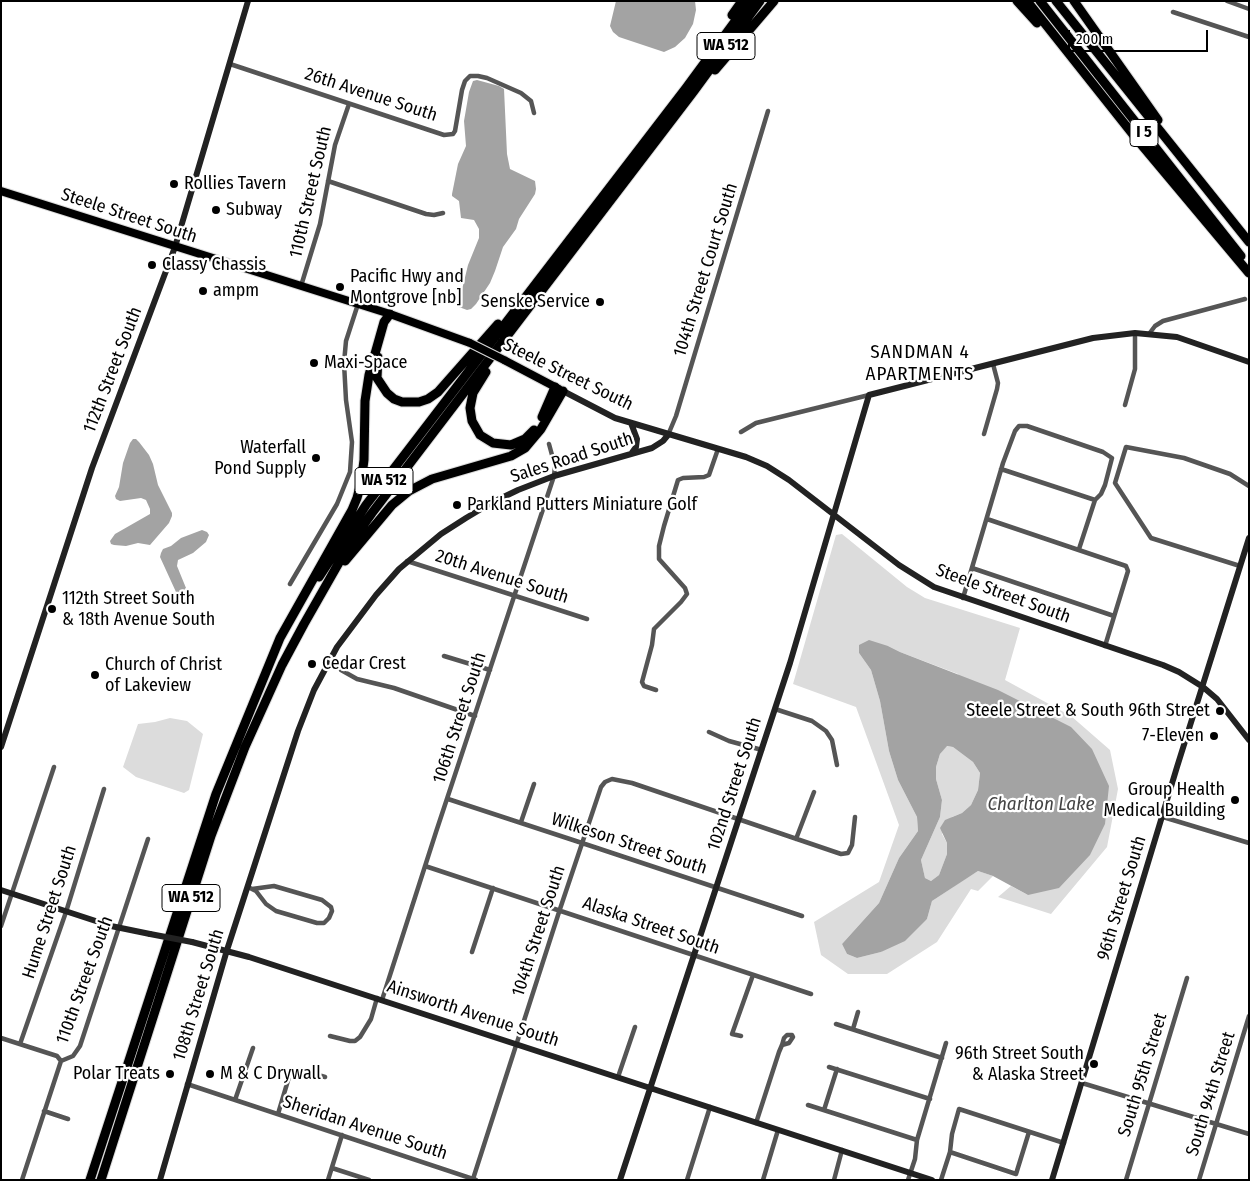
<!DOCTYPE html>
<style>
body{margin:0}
#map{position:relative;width:1250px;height:1181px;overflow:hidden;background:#fff;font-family:"Fira Sans Condensed",sans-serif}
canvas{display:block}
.frame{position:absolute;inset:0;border:2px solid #000;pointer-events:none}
.scale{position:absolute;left:1068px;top:30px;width:140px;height:22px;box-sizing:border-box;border:2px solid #000;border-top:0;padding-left:6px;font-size:15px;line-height:18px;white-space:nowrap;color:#000;-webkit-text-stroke:4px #fff;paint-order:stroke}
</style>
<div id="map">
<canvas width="1250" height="1181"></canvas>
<div class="frame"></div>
<div class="scale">200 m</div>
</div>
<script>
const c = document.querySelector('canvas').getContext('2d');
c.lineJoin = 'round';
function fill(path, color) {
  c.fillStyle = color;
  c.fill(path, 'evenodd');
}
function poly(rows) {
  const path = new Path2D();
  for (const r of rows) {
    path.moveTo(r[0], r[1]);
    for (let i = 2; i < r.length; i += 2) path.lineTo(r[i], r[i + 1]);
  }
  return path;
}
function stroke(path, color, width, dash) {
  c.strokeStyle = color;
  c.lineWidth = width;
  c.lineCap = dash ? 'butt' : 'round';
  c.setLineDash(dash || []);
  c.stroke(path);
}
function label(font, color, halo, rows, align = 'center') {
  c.font = font + ' "Fira Sans Condensed",sans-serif';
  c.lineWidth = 4.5;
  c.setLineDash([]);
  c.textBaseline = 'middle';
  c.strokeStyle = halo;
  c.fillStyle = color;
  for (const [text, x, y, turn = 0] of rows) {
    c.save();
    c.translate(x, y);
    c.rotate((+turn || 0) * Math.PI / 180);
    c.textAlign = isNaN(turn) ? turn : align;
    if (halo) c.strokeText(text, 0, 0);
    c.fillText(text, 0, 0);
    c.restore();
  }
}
fill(poly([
 [842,534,907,587,925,598,1020,628,1005,680,1071,716,1110,750,1118,789,1107,847,1051,914,998,897,1011,886,1028,895,958,674,900,652,888,646,859,653,871,670,880,701,889,751,898,780,917,817,918,831,899,858,879,903,842,944,847,954,857,958,881,952,927,919,932,901,965,879,978,871,993,876,978,891,971,889,937,942,887,974,848,974,821,955,814,922,879,882,899,825,856,707,793,684,836,535],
 [170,718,187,721,203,734,189,790,184,793,136,777,123,767,138,724,155,722],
 [946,746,953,747,973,762,980,773,978,790,971,805,962,813,952,817,942,834,947,843,947,854,939,875,931,881,925,878,921,860,940,817,942,800,936,779,936,767,940,754]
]), '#dcdcdc');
fill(poly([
 [616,1,695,1,696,10,693,24,685,38,675,47,664,52,619,37,613,32,610,26],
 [477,80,499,86,504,89,507,154,510,169,535,181,536,189,535,194,519,219,516,229,503,247,495,271,490,283,476,304,471,309,467,310,459,307,459,302,468,265,479,238,479,229,474,220,461,218,459,201,452,196,452,194,458,164,466,146,464,121,469,92,473,81],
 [133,439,136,439,139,442,149,455,153,464,158,485,172,513,172,516,169,523,150,545,138,543,126,546,114,545,111,544,110,541,115,534,150,514,150,509,146,500,141,498,120,501,116,499,115,496,119,487,123,463,130,443],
 [202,530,207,532,209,535,206,542,193,553,178,560,177,566,186,588,181,594,176,592,160,557,161,553,163,549,171,546,181,538],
 [869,640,888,646,900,652,998,690,1071,727,1092,749,1109,786,1105,824,1090,855,1059,888,1028,895,993,876,978,871,932,901,927,919,905,941,881,952,857,958,847,954,842,944,879,903,899,858,918,831,917,817,898,780,889,751,880,701,871,670,859,653,859,645],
 [947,746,953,747,973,762,980,773,978,790,971,805,962,813,945,820,940,828,947,843,947,854,939,875,931,881,925,878,921,860,940,817,942,800,936,779,936,767,940,754]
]), '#a3a3a3');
const primary = poly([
 [1,191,390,314,470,343],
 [504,360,559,389]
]);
const highway = poly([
 [1017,1,1037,23],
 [1027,1,1135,137,1249,273],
 [1040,1,1241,256],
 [1056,1,1249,242],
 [1074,1,1158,120],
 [732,15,742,1],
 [715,70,774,1],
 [378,357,377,378,387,393,394,399,402,402,419,402,428,399,438,392,498,324],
 [486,372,473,393,470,408,472,421,480,435,493,443,511,445,525,439,534,430],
 [542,417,555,387],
 [345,561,392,505,409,491,432,479,511,456,525,448,541,429,563,391],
 [319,577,366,505,686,88,750,1],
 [90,1180,216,794,280,638,352,510,357,498,361,483,364,460,365,401,369,375,384,322,390,314],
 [101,1180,211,836,245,747,282,665,304,624,349,545,372,513,694,91,760,1]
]);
stroke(primary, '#dbdbdb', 10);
stroke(highway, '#dbdbdb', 11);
stroke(poly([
 [1227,1,1249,9],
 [1173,12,1249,37],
 [230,64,444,135,453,134,455,131,462,90,465,81,470,76,478,76,487,78,521,93,531,101,534,113],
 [328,181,426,214,434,215,443,213],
 [301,286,320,224,335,145,349,104],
 [1149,334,1155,326,1163,321,1245,299],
 [1125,405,1135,369,1135,333],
 [741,432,756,423,869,395],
 [984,434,997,389,998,383,993,364],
 [668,435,676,416,768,111],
 [1001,469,1095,500],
 [987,519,1126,566,1128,571,1105,646],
 [407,561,587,619],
 [1240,566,1151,538,1115,483,1126,447,1184,458,1230,474,1249,486],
 [972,568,1114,616],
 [290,584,337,504,350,472,352,442,346,400,344,363,346,341,358,304],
 [963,598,1003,463,1015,431,1019,426,1027,426,1103,452,1112,458,1105,485,1101,494,1095,500,1079,549],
 [444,656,490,670],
 [341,670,357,679,394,688,475,716],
 [656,690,644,686,642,682,652,645,654,629,681,602,687,594,685,588,659,559,659,546,664,526,678,480,683,478,704,477,709,475,718,449],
 [775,709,812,721,826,731,832,740,837,765],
 [709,732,729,741,762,750],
 [448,799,582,843,802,916],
 [1163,817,1249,843],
 [521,822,534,784],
 [796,839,814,792],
 [425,866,811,994],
 [248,887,256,891,266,904,276,911,317,923,324,923,329,918,332,911,331,907,322,900,274,886,252,889],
 [1,926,54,767],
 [472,952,493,888],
 [382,1000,436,832,554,476,555,466,549,444],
 [836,1024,942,1058],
 [853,1029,858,1012],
 [330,1036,350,1041,355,1041,360,1037,371,1019,377,998],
 [741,1036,732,1034,753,975],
 [1,1038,57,1056,61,1061],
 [20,1044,66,912,104,789],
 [829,1067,930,1099],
 [618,1077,635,1027],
 [1082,1083,1249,1134],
 [187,1084,476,1180],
 [235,1100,253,1048],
 [808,1105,917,1140],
 [824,1110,837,1069],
 [44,1111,68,1119],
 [278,1114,289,1077,292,1072,301,1070,325,1077],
 [756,1123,779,1052,782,1045,784,1038,787,1035,792,1035,793,1037,789,1043,782,1045],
 [950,1152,1016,1174,1029,1132],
 [332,1168,369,1180],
 [473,1179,560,909,601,787,605,782,612,779,632,783,841,854,848,853,852,845,855,817],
 [22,1180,61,1061,73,1056,80,1046,148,839],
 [328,1180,342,1135],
 [687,1180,710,1107],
 [763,1180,778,1130],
 [834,1180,842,1150],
 [908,1180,915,1159,917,1140,946,1043],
 [941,1180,950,1152,952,1134,959,1109,1064,1143],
 [1126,1180,1187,978],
 [1199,1180,1249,1016]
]), '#555', 4.5);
stroke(poly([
 [563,391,615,418,746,457,767,466,789,480,899,565,934,587,1163,665,1179,672,1203,687,1217,699,1249,740],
 [631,423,637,439,636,447,631,454],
 [1,747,92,468,175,247,248,1],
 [1,890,111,926,150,934],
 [192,942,249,957,932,1180],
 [160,1180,227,950,298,731,314,690,337,647,376,595,399,569,441,534,466,518,491,503,518,490,554,476,652,448,663,441,668,435],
 [620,1180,790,663,869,395,1093,338,1135,333,1177,337,1249,362],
 [1052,1180,1177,767,1249,538]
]), '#222', 6);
stroke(primary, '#000', 8);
stroke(highway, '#000', 9);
const primaryBridge = poly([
 [470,343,504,360]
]);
stroke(primaryBridge, '#dbdbdb', 10, []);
stroke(poly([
 [150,934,192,942]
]), '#222', 6);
stroke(primaryBridge, '#000', 8);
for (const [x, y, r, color] of [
 [174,184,5,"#000"],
 [216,210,5,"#000"],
 [152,265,5,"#000"],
 [340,287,5,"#000"],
 [203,291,5,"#000"],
 [600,302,5,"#000"],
 [314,363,5,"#000"],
 [316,458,5,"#000"],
 [457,505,5,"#000"],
 [52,609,5,"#000"],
 [312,664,5,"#000"],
 [95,675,5,"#000"],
 [1220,711,5,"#000"],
 [1214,736,5,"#000"],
 [1235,800,5,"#000"],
 [1094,1064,5,"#000"],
 [170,1074,5,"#000"],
 [210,1074,5,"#000"]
]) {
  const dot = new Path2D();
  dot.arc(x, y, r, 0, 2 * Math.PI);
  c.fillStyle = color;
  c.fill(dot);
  stroke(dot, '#fff', 2);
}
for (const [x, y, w] of [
 [726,46,58],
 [1144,133,28],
 [384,481,58],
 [191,898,58]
]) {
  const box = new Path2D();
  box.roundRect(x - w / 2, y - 13.5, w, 27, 4);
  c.fillStyle = '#fff';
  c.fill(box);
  stroke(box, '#000', 1);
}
label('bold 16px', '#000', null, [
 ["WA 512",726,46],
 ["I 5",1144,133],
 ["WA 512",384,481],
 ["WA 512",191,898]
]);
label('18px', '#000', '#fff', [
 ["26th Avenue South",371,95,18],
 ["110th Street South",311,192,-77],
 ["Steele Street South",129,216,18],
 ["104th Street Court South",706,270,-73],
 ["112th Street South",113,370,-69],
 ["Steele Street South",568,375,26],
 ["Sales Road South",572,458,-18],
 ["20th Avenue South",502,577,18],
 ["Steele Street South",1003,594,20],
 ["106th Street South",460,718,-72],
 ["102nd Street South",735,784,-72],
 ["Wilkeson Street South",629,844,18],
 ["96th Street South",1122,898,-73],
 ["Hume Street South",50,912,-72],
 ["Alaska Street South",651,926,19],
 ["104th Street South",539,931,-72],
 ["110th Street South",85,980,-70],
 ["108th Street South",199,995,-73],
 ["Ainsworth Avenue South",473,1014,18],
 ["South 95th Street",1143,1075,-73],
 ["South 94th Street",1211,1094,-73],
 ["Sheridan Avenue South",365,1128,18]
]);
label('18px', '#000', '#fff', [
 ["Rollies Tavern",184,184],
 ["Subway",226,210],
 ["Classy Chassis",162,265],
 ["Pacific Hwy and",350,277],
 ["Montgrove [nb]",350,298],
 ["ampm",213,291],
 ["Senske Service",590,302,"right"],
 ["Maxi-Space",324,363],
 ["Waterfall",306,448,"right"],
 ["Pond Supply",306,469,"right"],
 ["Parkland Putters Miniature Golf",467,505],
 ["112th Street South",62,599],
 ["& 18th Avenue South",62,620],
 ["Cedar Crest",322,664],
 ["Church of Christ",105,665],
 ["of Lakeview",105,686],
 ["Steele Street & South 96th Street",1210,711,"right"],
 ["7-Eleven",1204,736,"right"],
 ["Group Health",1225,790,"right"],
 ["Medical Building",1225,811,"right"],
 ["96th Street South",1084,1054,"right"],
 ["& Alaska Street",1084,1075,"right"],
 ["Polar Treats",160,1074,"right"],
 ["M & C Drywall",220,1074]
], 'left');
c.letterSpacing = '1px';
label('19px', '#000', '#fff', [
 ["SANDMAN 4",920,353],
 ["APARTMENTS",920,375]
]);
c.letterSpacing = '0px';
label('italic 19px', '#444', '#fff', [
 ["Charlton Lake",1041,805]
]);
</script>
